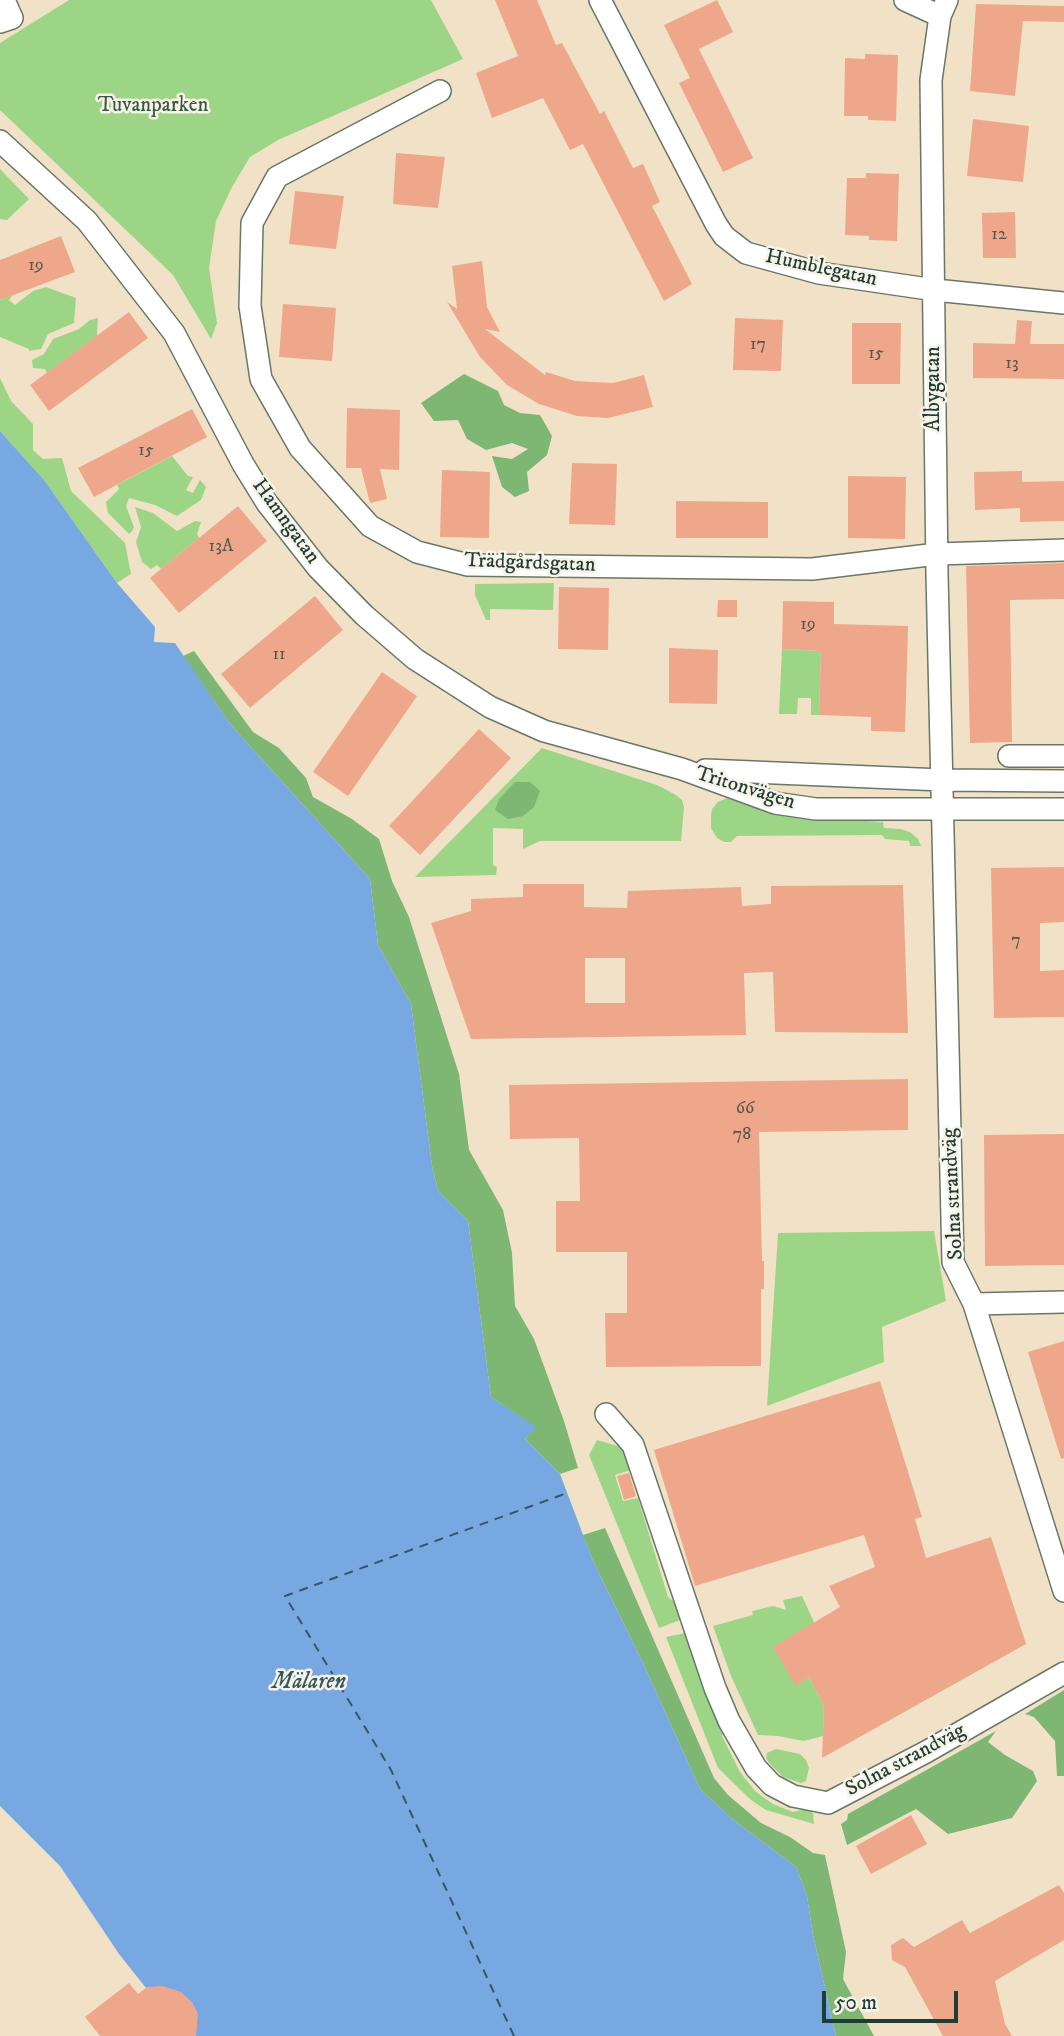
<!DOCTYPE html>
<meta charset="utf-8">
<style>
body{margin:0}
#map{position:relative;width:1064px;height:2036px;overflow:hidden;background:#f1e2c7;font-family:"IM FELL DW Pica",serif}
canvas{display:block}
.scale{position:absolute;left:822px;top:1991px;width:136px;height:32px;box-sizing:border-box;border:4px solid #1f3d34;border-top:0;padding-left:9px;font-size:21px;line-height:24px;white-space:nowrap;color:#1f3d34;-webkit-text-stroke:5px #f7f3e8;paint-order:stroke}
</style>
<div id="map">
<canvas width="1064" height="2036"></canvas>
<div class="scale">50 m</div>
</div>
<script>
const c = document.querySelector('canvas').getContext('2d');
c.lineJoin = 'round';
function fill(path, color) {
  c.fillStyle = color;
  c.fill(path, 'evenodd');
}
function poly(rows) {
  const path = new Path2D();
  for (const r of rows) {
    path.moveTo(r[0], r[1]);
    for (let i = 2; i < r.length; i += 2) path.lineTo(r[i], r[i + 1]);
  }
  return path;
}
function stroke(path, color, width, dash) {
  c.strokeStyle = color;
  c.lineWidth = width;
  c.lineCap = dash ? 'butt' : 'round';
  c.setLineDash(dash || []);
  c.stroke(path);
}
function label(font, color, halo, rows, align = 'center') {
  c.font = font + ' "IM FELL DW Pica",serif';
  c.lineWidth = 5;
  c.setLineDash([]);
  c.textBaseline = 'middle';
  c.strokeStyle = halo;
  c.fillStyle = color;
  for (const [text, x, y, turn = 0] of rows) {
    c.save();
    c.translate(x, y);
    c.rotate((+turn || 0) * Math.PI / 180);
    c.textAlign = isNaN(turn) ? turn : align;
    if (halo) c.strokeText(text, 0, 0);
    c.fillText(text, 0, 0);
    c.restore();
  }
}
fill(poly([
 [69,0,431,0,463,59,278,140,250,157,232,187,216,221,209,268,217,323,211,339,173,275,0,110,0,43],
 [0,169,29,199,7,220,0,219],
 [46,287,76,298,74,323,48,334,41,349,29,351,29,349,0,337,0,300,13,295,9,300,15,305,33,291],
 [98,318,97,336,47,373,45,369,33,368,32,360,44,354,53,339,79,329,90,320],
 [0,378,11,401,33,424,33,450,43,459,62,458,71,491,125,543,131,574,117,583,44,480,0,431],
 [172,456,188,476,193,477,186,490,193,493,200,480,206,487,201,500,177,516,155,505,129,498,126,506,134,527,133,530,129,534,108,513,106,502,119,489,117,485],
 [135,507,153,513,177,531,195,521,201,522,197,534,199,538,161,569,157,565,151,569,142,562,136,542,141,527],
 [554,583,553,610,490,609,490,620,486,620,475,595,475,584],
 [782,649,821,651,819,715,811,715,811,698,798,698,797,714,779,714],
 [542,748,657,785,676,795,682,800,684,807,681,841,540,841,523,849,523,829,493,828,493,865,497,867,496,875,415,877],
 [727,798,819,818,883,822,884,828,900,829,910,832,918,839,921,846,910,846,909,841,885,839,882,835,737,836,731,842,724,842,717,838,711,828,711,815,712,809,718,802],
 [934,1231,946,1301,882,1327,884,1362,767,1406,778,1233],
 [597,1440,621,1447,629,1453,634,1469,615,1475,623,1501,638,1498,668,1597,678,1605,683,1619,659,1628,589,1455],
 [802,1596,814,1622,796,1685,809,1677,824,1706,823,1736,804,1741,778,1736,758,1735,731,1676,713,1626,753,1615,752,1611,773,1606,786,1610,783,1600],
 [685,1633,724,1726,722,1736,740,1772,755,1791,773,1804,793,1812,806,1809,813,1813,814,1824,766,1810,751,1800,718,1768,666,1637],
 [776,1749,800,1754,806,1760,809,1768,806,1781,801,1783,783,1777,769,1763,766,1758,767,1753]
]), '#9dd587');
fill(poly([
 [464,374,498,391,504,405,520,413,540,415,552,436,547,455,527,472,529,491,515,497,502,487,492,456,512,459,528,449,512,443,486,450,467,439,458,420,434,421,421,403],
 [194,651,253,732,279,748,306,778,313,797,352,819,379,839,392,881,409,917,459,1074,469,1150,503,1210,512,1253,515,1306,534,1339,564,1421,578,1468,560,1474,525,1439,535,1427,491,1397,468,1221,438,1191,432,1166,411,1004,378,945,370,879,230,724,183,656],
 [515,782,530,782,540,791,534,807,523,816,508,819,495,810,499,799],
 [605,1528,714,1778,728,1795,761,1823,790,1837,813,1853,825,1855,846,1952,843,1979,874,2036,836,2036,813,1935,807,1896,796,1867,732,1819,700,1789,642,1661,593,1561,583,1535],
 [1064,1690,1064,1776,1057,1776,1055,1741,1034,1717,1025,1714],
 [996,1731,988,1742,1005,1755,1033,1771,1037,1781,1012,1818,948,1834,916,1809,847,1845,841,1824,847,1820,848,1814]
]), '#7eb674');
fill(poly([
 [0,431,44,480,117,583,155,627,154,642,175,643,230,724,370,879,378,945,411,1004,432,1166,438,1191,468,1221,491,1397,536,1427,525,1439,560,1474,593,1561,642,1661,700,1789,732,1819,796,1867,807,1896,813,1935,836,2036,181,2036,150,1993,119,1954,60,1866,0,1806]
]), '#77a8e2');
stroke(poly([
 [514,2036,391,1770,285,1596,567,1493]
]), '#355860', 2, [9, 7]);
fill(poly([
 [495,0,537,0,556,45,562,43,600,114,604,111,633,168,643,164,660,202,652,206,692,284,664,301,583,144,570,150,543,98,492,118,476,73,518,56],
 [717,0,733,32,699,49,753,158,723,172,679,83,690,78,664,25],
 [976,4,1064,6,1064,22,1023,21,1015,96,970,91],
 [865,54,898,55,896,121,868,120,868,116,844,116,845,58,865,59],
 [973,119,1029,126,1023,182,967,176],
 [396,153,445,157,438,208,393,204],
 [866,173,899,174,897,241,869,240,869,236,845,235,847,178,866,178],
 [295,191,344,196,336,249,289,244],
 [1015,212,1016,258,983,258,982,213],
 [61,236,75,272,0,300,0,260],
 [482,261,487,307,500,332,485,329,545,375,546,372,575,381,613,383,644,375,653,407,608,418,577,416,539,404,507,385,480,357,447,302,457,309,452,266],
 [283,304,336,308,332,361,279,357],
 [129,312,148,338,49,411,30,385],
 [735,318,783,320,781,371,733,370],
 [1017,320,1032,321,1030,344,1064,344,1064,379,973,378,973,343,1015,344],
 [852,323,901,323,900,384,852,384],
 [347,408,400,410,399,470,380,469,387,499,370,503,361,468,346,468],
 [192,409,207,437,94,497,78,468],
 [572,463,617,464,615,525,569,524],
 [442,470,490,472,489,538,440,537],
 [1022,471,1022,482,1064,481,1064,521,1020,522,1020,508,975,510,974,472],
 [848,476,906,477,905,539,848,538],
 [676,501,768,502,768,538,676,538],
 [238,506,267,541,179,613,150,578],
 [1064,563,1064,599,1010,600,1012,742,970,743,966,566],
 [559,587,609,588,608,650,558,649],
 [315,596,343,630,250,708,221,674],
 [718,600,737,600,737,617,717,617],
 [783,601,834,602,834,624,908,626,905,732,871,731,871,717,819,715,821,651,782,649],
 [669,648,718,650,717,704,669,703],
 [382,672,417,696,348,796,313,772],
 [479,729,511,758,420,855,389,826],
 [1064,867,1064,922,1040,923,1040,971,1064,970,1064,1017,994,1018,991,868],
 [523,884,584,884,584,907,627,908,628,891,741,887,742,906,771,904,771,886,903,885,908,1033,775,1032,773,972,744,973,746,1035,471,1039,431,923,471,911,471,899,523,897],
 [585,958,625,958,625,1003,585,1003],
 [908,1079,908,1130,759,1132,762,1261,764,1261,764,1289,761,1289,761,1366,606,1367,605,1313,627,1313,627,1252,556,1252,556,1201,580,1201,579,1138,510,1139,509,1085],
 [1064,1134,1064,1265,985,1266,984,1135],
 [1064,1341,1064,1458,1061,1459,1028,1352],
 [880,1381,922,1517,915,1519,926,1558,991,1537,1026,1644,822,1758,824,1706,809,1677,796,1686,773,1647,840,1607,829,1586,875,1567,864,1535,695,1586,654,1450],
 [629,1473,636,1496,624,1500,617,1476],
 [911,1815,927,1844,871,1874,856,1846],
 [1059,1885,1064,1893,1064,1940,995,1981,1005,2024,1012,2036,943,2036,905,1967,892,1960,891,1945,903,1938,914,1947,962,1920,970,1933],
 [129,1983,138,1994,147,1987,162,1986,181,1992,192,2002,198,2014,196,2036,100,2036,85,2017]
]), '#efa78b');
const minor = poly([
 [600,0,716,224,724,236,746,253,819,273,935,290,1064,303],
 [905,0,940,16],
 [947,0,940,16,931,80,937,574,953,1262,974,1304,1064,1591],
 [0,22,12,18,4,0],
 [440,91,277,177,252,223,250,306,261,379,300,448,370,526,417,552,468,565,812,569,937,554,1064,550],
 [0,141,87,221,174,333,243,464,267,503,318,568,364,615,415,659,490,707,544,731,682,769,775,803,816,809,1064,809],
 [1009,756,1064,756],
 [705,770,942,780,1064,781],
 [974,1304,1064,1302],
 [606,1414,633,1445,715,1688,729,1721,756,1768,772,1785,793,1796,828,1803,926,1752,1064,1673]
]);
stroke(minor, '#687767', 24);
stroke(minor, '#fff', 21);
label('18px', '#53584a', null, [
 ["12",999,235],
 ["19",36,266],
 ["17",758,345],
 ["15",876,354],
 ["13",1012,364],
 ["15",146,451],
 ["13A",221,547],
 ["19",808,625],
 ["11",279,655],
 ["7",1016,941],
 ["66",745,1109],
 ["78",742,1135]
]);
label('21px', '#385b45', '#f7f3e8', [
 ["Tuvanparken",153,107]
]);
label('21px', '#1f3d34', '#f7f3e8', [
 ["Humblegatan",821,269,12],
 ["Albygatan",935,389,-90],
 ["Hamngatan",285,522,54],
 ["Trädgårdsgatan",530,564,2],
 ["Tritonvägen",745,789,17],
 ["Solna strandväg",954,1194,-93],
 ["Solna strandväg",906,1761,-28]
]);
label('italic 23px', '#355860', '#f7f3e8', [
 ["Mälaren",309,1683]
]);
</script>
